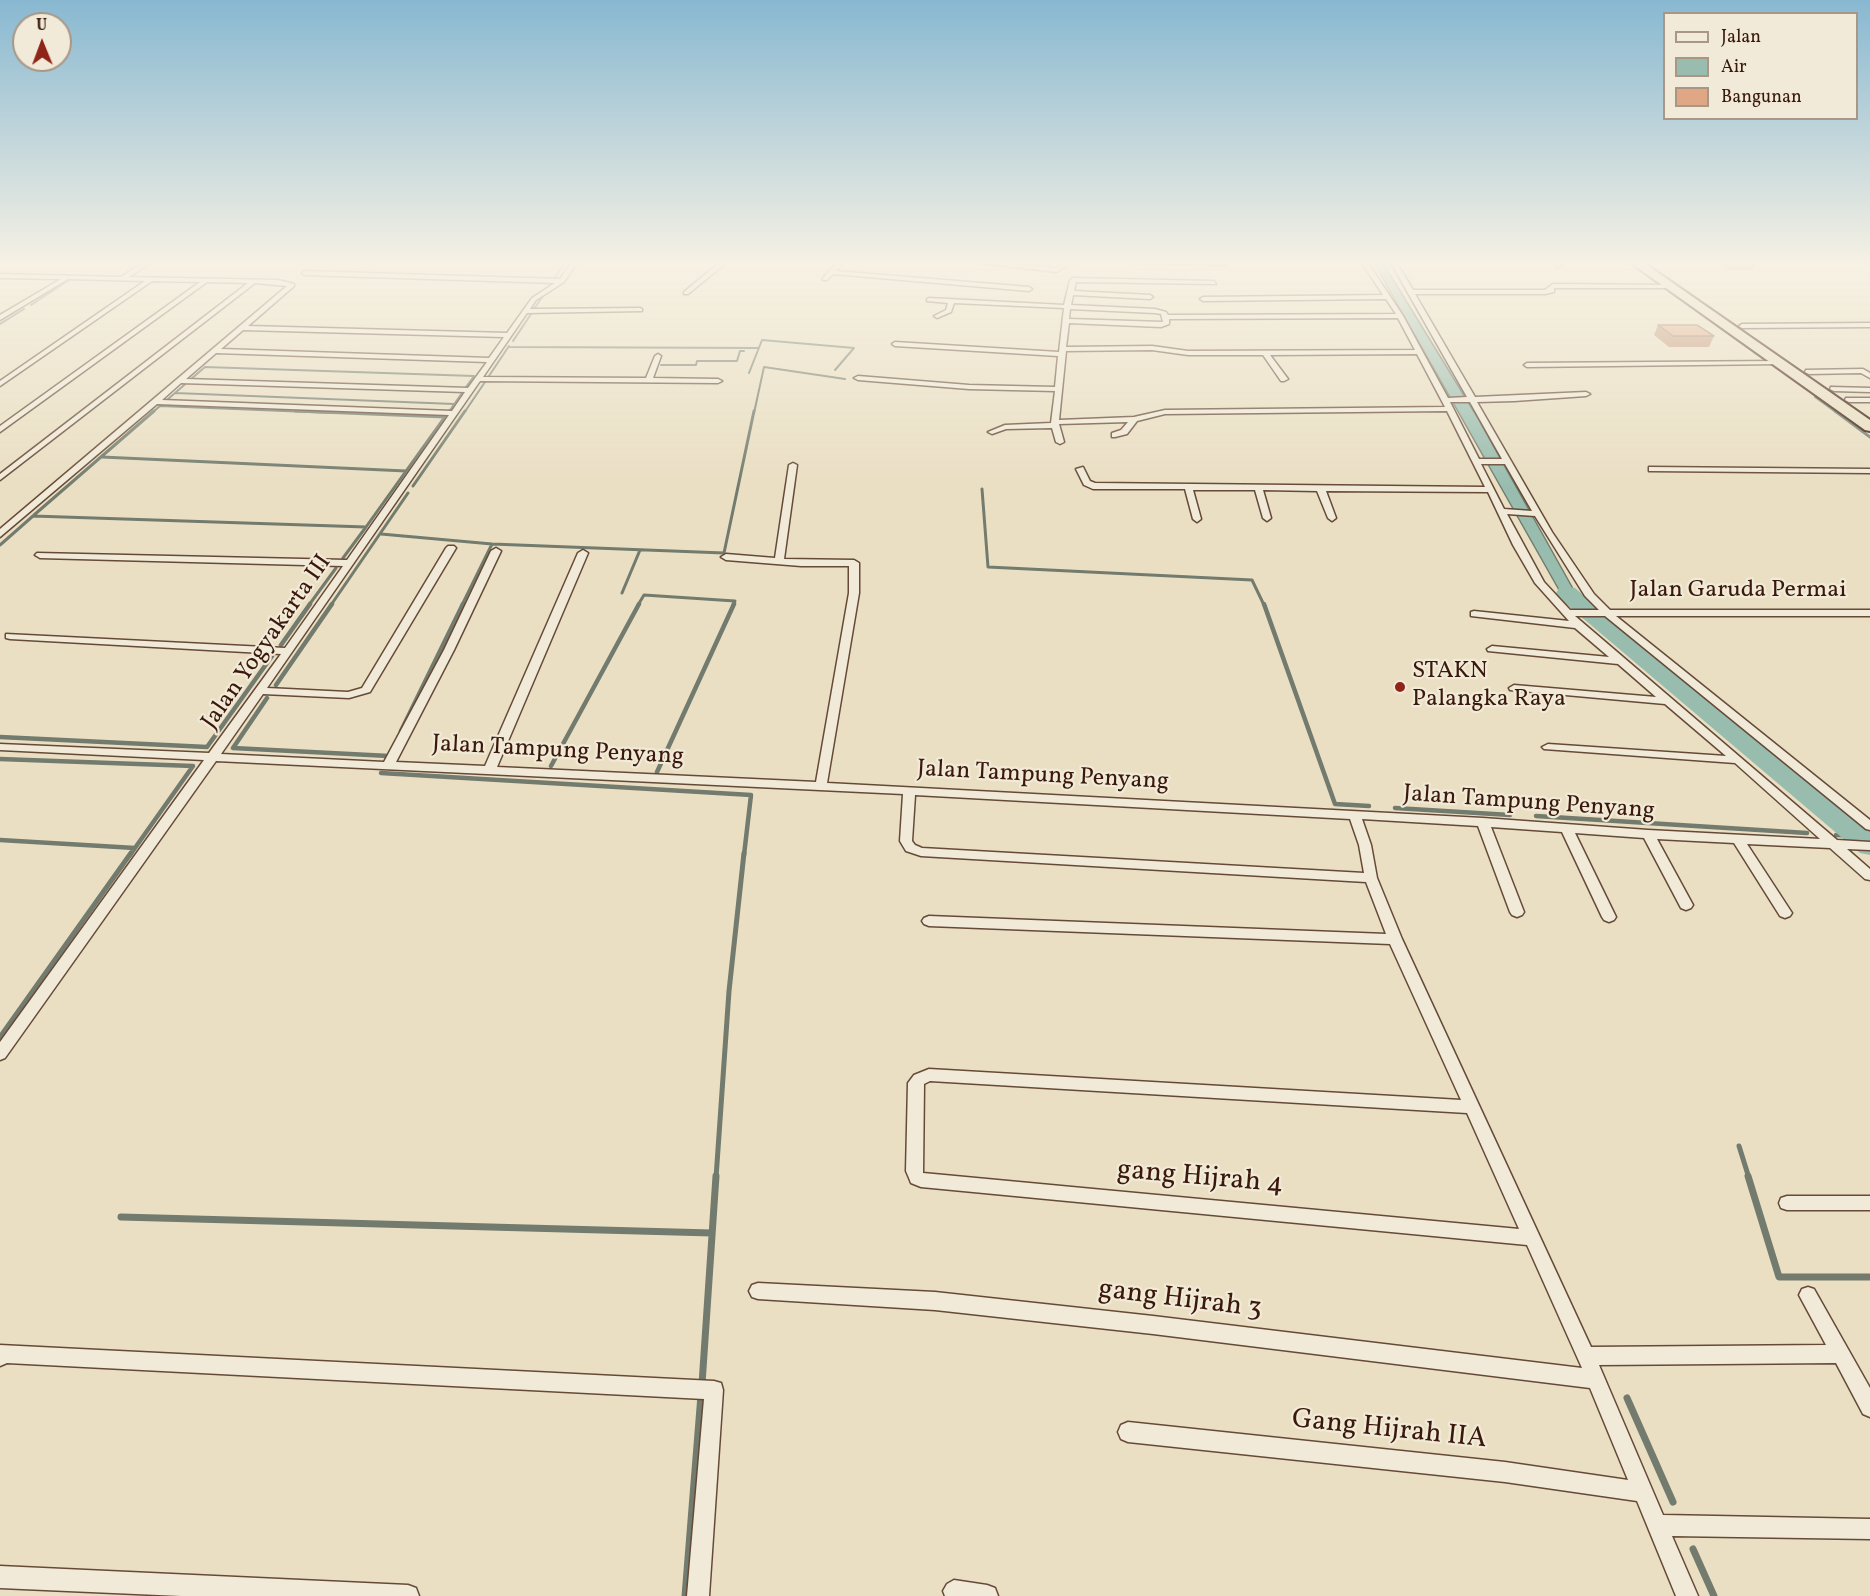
<!DOCTYPE html>
<style>
body{margin:0}
#map{position:relative;width:1870px;height:1596px;overflow:hidden;background:#eadfc3;font-family:Vollkorn,serif}
canvas{display:block}
.legend{position:absolute;left:1663px;top:12px;width:195px;height:108px;box-sizing:border-box;background:#f1ead8;border:2px solid #a89686;margin:0;padding:8px 10px;list-style:none;font-size:18px;color:#3a180a}
.legend li{display:flex;align-items:center;gap:12px;height:30px}
.legend b{width:30px;border:2px solid #a89686}
.north{position:absolute;left:12px;top:12px;width:60px;height:60px;box-sizing:border-box;background:#f1ead8;border:2px solid #a89686;border-radius:50%;rotate:359deg;font-size:16px;font-weight:700;line-height:24px;text-align:center;color:#3a180a}
.north::after{content:'';display:block;margin:auto;width:21px;height:27px;background:#8f2418;clip-path:polygon(50% 0,100% 100%,50% 72%,0 100%)}
</style>
<div id="map">
<canvas width="1870" height="1596"></canvas>
<ul class="legend">
<li><b style="height:8px;background:#f1ead8"></b>Jalan</li>
<li><b style="height:16px;background:#98bdaf"></b>Air</li>
<li><b style="height:16px;background:#e0a784"></b>Bangunan</li>
</ul>
<div class="north">U</div>
</div>
<script>
const c = document.querySelector('canvas').getContext('2d');
c.lineJoin = 'round';
function fill(path, color) {
  c.fillStyle = color;
  c.fill(path, 'evenodd');
}
function poly(rows) {
  const path = new Path2D();
  for (const r of rows) {
    path.moveTo(r[0], r[1]);
    for (let i = 2; i < r.length; i += 2) path.lineTo(r[i], r[i + 1]);
  }
  return path;
}
function stroke(path, color, width, dash) {
  c.strokeStyle = color;
  c.lineWidth = width;
  c.lineCap = dash ? 'butt' : 'round';
  c.setLineDash(dash || []);
  c.stroke(path);
}
function label(font, color, halo, rows, align = 'center') {
  c.font = font + ' Vollkorn,serif';
  c.lineWidth = 4.5;
  c.setLineDash([]);
  c.textBaseline = 'middle';
  c.strokeStyle = halo;
  c.fillStyle = color;
  for (const [text, x, y, turn = 0] of rows) {
    c.save();
    c.translate(x, y);
    c.rotate((+turn || 0) * Math.PI / 180);
    c.textAlign = isNaN(turn) ? turn : align;
    if (halo) c.strokeText(text, 0, 0);
    c.fillText(text, 0, 0);
    c.restore();
  }
}
const water = poly([
 [1374,263,1383,263,1476,415,1576,594,1600,617,1584,618,1563,597,1374,263]
]);
fill(water, '#98bdaf');
stroke(water, '#727b6d', 1.5);
stroke(poly([
 [554,279,565,263],
 [549,286,552,283],
 [31,305,69,280],
 [534,309,543,296],
 [0,324,24,309],
 [513,341,531,314],
 [509,347,759,348],
 [661,365,696,365,697,361,737,361,740,351,744,351],
 [749,373,762,340,854,348,835,370],
 [489,376,509,346],
 [175,393,454,404],
 [1815,397,1837,413],
 [168,399,205,367,474,376,466,387],
 [160,406,334,413],
 [152,413,161,405],
 [448,413,462,393],
 [464,413,485,382],
 [754,413,764,367,845,379]
]), '#727b6d', 2);
stroke(poly([
 [295,411,445,417],
 [1835,411,1870,437],
 [102,457,406,471],
 [413,486,465,411],
 [982,489,988,567,1252,580,1264,605],
 [34,515,154,411],
 [366,527,449,411],
 [381,534,492,544,724,553,754,411],
 [0,545,33,516,366,527,343,558],
 [622,593,640,550],
 [309,605,336,568],
 [331,605,408,493],
 [462,605,492,544],
 [638,605,644,595,735,601,733,605]
]), '#727b6d', 3);
stroke(poly([
 [1264,604,1335,804,1369,806],
 [281,645,310,604],
 [276,685,332,604],
 [401,731,463,604],
 [0,737,207,747,272,656],
 [233,748,389,756],
 [233,748,267,698],
 [0,759,193,766,130,855],
 [551,766,639,604],
 [657,772,734,604],
 [381,773,751,795,744,855],
 [1395,808,1510,815],
 [1536,816,1807,833],
 [1836,835,1870,836],
 [0,840,135,848]
]), '#727b6d', 4.5);
stroke(poly([
 [0,1037,131,853],
 [1739,1146,1749,1178],
 [716,1178,729,991,744,853]
]), '#727b6d', 5);
stroke(poly([
 [1748,1176,1779,1277,1870,1277],
 [121,1217,712,1233],
 [702,1384,716,1176],
 [1627,1398,1673,1502],
 [1693,1549,1714,1596],
 [685,1596,701,1395]
]), '#727b6d', 7);
fill(poly([
 [1567,587,1575,588,1870,831,1870,855,1860,853,1559,598,1556,593,1559,588,1567,587]
]), '#98bdaf');
const street = poly([
 [142,263,150,263,129,277,278,280,294,284,294,286,248,326,507,333,532,298,555,283,305,275,302,273,305,271,560,279,571,263,577,263,564,282,536,300,530,309,640,308,642,309,642,311,527,313,483,377,646,378,655,356,658,354,661,356,653,378,718,379,722,381,718,383,480,381,267,688,348,692,362,688,446,548,448,546,454,546,456,548,370,692,349,698,263,694,221,754,384,762,444,650,491,551,496,548,501,551,454,650,396,762,485,766,578,553,583,550,588,553,497,767,816,782,849,593,849,566,801,566,726,560,721,557,726,554,775,558,789,465,793,463,797,465,784,559,854,560,859,563,859,593,827,783,1483,818,1648,830,1820,839,1735,763,1544,749,1542,747,1548,744,1726,756,1665,704,1510,690,1509,688,1514,685,1656,697,1618,664,1488,651,1487,649,1492,646,1609,657,1575,628,1471,616,1471,612,1474,611,1569,621,1535,583,1513,545,1488,492,1326,491,1336,518,1332,521,1328,518,1317,491,1263,490,1271,518,1267,521,1263,518,1255,490,1193,490,1201,519,1197,522,1193,519,1185,489,1093,489,1084,485,1076,469,1083,467,1090,481,1095,483,1485,487,1447,411,1165,414,1137,421,1127,434,1115,437,1112,437,1112,433,1121,430,1128,422,1059,424,1064,442,1060,444,1056,442,1052,428,1006,429,992,434,988,432,1005,425,1051,423,1055,391,969,389,858,380,854,378,858,376,969,385,1055,387,1058,356,895,346,892,344,895,342,1059,352,1064,308,954,303,951,312,937,318,934,316,946,310,948,303,927,301,927,299,929,298,1064,305,1070,280,1073,278,1214,281,1216,284,1076,282,1074,291,1150,295,1153,297,1150,299,1073,295,1071,305,1155,309,1166,312,1168,315,1396,314,1386,299,1203,301,1200,299,1203,297,1383,295,1362,263,1368,263,1403,316,1448,398,1467,397,1391,263,1397,263,1413,290,1545,290,1553,284,1670,285,1668,288,1554,288,1554,292,1545,294,1415,294,1475,397,1586,392,1590,394,1586,396,1514,401,1477,402,1552,532,1594,594,1610,610,1870,610,1870,616,1616,616,1870,820,1870,830,1866,829,1605,616,1575,616,1837,840,1870,842,1870,850,1847,849,1870,869,1870,880,1865,879,1830,848,1747,844,1792,913,1790,916,1785,918,1780,916,1734,843,1657,839,1693,905,1691,908,1686,910,1681,908,1644,838,1575,833,1616,917,1614,920,1609,922,1604,920,1602,917,1562,832,1491,827,1524,912,1522,915,1517,917,1512,915,1510,912,1478,826,1362,819,1371,845,1377,878,1402,939,1591,1347,1826,1345,1799,1295,1802,1289,1808,1287,1814,1289,1870,1388,1870,1417,1863,1414,1836,1363,1599,1365,1663,1515,1870,1519,1870,1539,1672,1536,1698,1596,1676,1596,1637,1501,1505,1482,1128,1442,1121,1439,1118,1432,1121,1425,1128,1422,1505,1462,1628,1480,1590,1388,1153,1334,935,1310,758,1299,752,1297,749,1291,752,1285,758,1283,935,1292,1153,1316,1582,1368,1527,1245,921,1187,911,1183,909,1178,906,1171,908,1083,914,1075,929,1069,1461,1100,1390,944,929,926,924,924,922,921,924,918,929,916,1386,934,1366,882,921,856,906,851,900,841,903,794,216,761,5,1058,0,1060,0,1042,204,760,0,750,0,744,209,753,281,654,10,639,6,638,6,634,285,648,343,566,40,558,35,555,37,553,347,560,449,415,157,404,0,537,0,529,287,286,255,283,0,480,0,474,248,283,207,282,0,432,0,426,200,282,152,281,0,386,0,381,145,281,68,279,0,320,0,315,61,279,0,278,0,274,121,277,142,263],
 [1070,309,1155,313,1161,314,1163,322,1069,319,1070,309],
 [1398,318,1415,350,1188,351,1152,346,1066,347,1069,323,1161,327,1169,324,1169,319,1398,318],
 [243,330,504,337,489,358,221,349,243,330],
 [1152,350,1188,355,1263,355,1281,381,1284,381,1288,379,1270,355,1417,354,1445,407,1165,410,1134,417,1059,420,1066,351,1152,350],
 [216,353,487,362,468,388,186,379,216,353],
 [181,383,465,392,452,411,162,400,181,383],
 [1450,402,1470,402,1502,459,1479,459,1450,402],
 [1481,464,1505,464,1532,511,1504,509,1481,464],
 [1507,514,1535,516,1585,596,1599,610,1570,610,1544,582,1507,514],
 [915,795,1350,819,1359,845,1364,873,922,848,915,845,912,841,915,795],
 [930,1081,1467,1113,1519,1229,923,1173,924,1084,930,1081],
 [719,263,726,263,688,294,684,294,684,292,719,263],
 [836,263,843,263,836,271,1029,287,1032,289,1029,291,833,274,827,280,823,280,823,278,836,263],
 [980,263,1005,263,1055,268,1064,263,1072,263,1056,272,980,263],
 [1136,263,1228,263,1225,265,1136,263],
 [1558,263,1565,263,1558,268,1555,266,1558,263],
 [1870,323,1870,327,1742,328,1739,326,1742,324,1870,323],
 [1779,361,1782,363,1781,364,1527,367,1524,365,1527,363,1779,361],
 [1806,370,1863,369,1870,373,1870,378,1861,373,1809,374,1805,372,1806,370],
 [1831,387,1870,388,1870,392,1834,391,1830,389,1831,387],
 [1846,398,1870,398,1870,402,1849,402,1845,400,1846,398],
 [1649,467,1870,469,1870,473,1652,471,1649,471,1649,467],
 [1787,1196,1870,1196,1870,1210,1787,1210,1781,1208,1779,1203,1781,1198,1787,1196],
 [0,1345,714,1381,721,1383,723,1390,709,1596,687,1596,704,1399,7,1363,0,1366,0,1345],
 [0,1566,408,1585,416,1588,419,1596,181,1596,0,1588,0,1566],
 [954,1580,987,1585,995,1588,998,1596,945,1596,943,1591,947,1584,954,1580]
]);
const highway = poly([
 [1631,263,1644,263,1870,420,1870,431,1865,430,1631,263]
]);
stroke(street, '#664a38', 3);
stroke(highway, '#3a180a', 4);
fill(street, '#f1ead8');
fill(highway, '#eadfc3');
fill(poly([
 [1719,263,1756,263,1753,270,1729,270],
 [1658,325,1714,336,1709,347,1669,347,1654,335]
]), '#c19072');
const building = poly([
 [1658,325,1697,325,1714,336,1673,336,1658,325]
]);
fill(building, '#e0a784');
stroke(building, '#9d755c', 1.5);
const sky = c.createLinearGradient(0, 0, 0, 487);
sky.addColorStop(0, '#88b8d1');
sky.addColorStop(0.54, '#f6f1e4');
sky.addColorStop(1, '#f6f1e400');
c.fillStyle = sky;
c.fillRect(0, 0, 1870, 487);
for (const [x, y, r, color] of [
 [1400,687,6,"#8f2418"]
]) {
  const dot = new Path2D();
  dot.arc(x, y, r, 0, 2 * Math.PI);
  c.fillStyle = color;
  c.fill(dot);
  stroke(dot, '#f1ead8', 2);
}
label('24px', '#3a180a', '#f1ead8', [
 ["Jalan Garuda Permai",1738,592],
 ["Jalan Yogyakarta III",268,643,-55],
 ["Jalan Tampung Penyang",558,752,3],
 ["Jalan Tampung Penyang",1043,777,3],
 ["Jalan Tampung Penyang",1529,804,4]
]);
label('24px', '#3a180a', '#f1ead8', [
 ["STAKN",1412,673],
 ["Palangka Raya",1412,701]
], 'left');
label('28px', '#3a180a', '#f1ead8', [
 ["gang Hijrah 4",1200,1179,5],
 ["gang Hijrah 3",1180,1301,7],
 ["Gang Hijrah IIA",1389,1431,6]
]);
</script>
